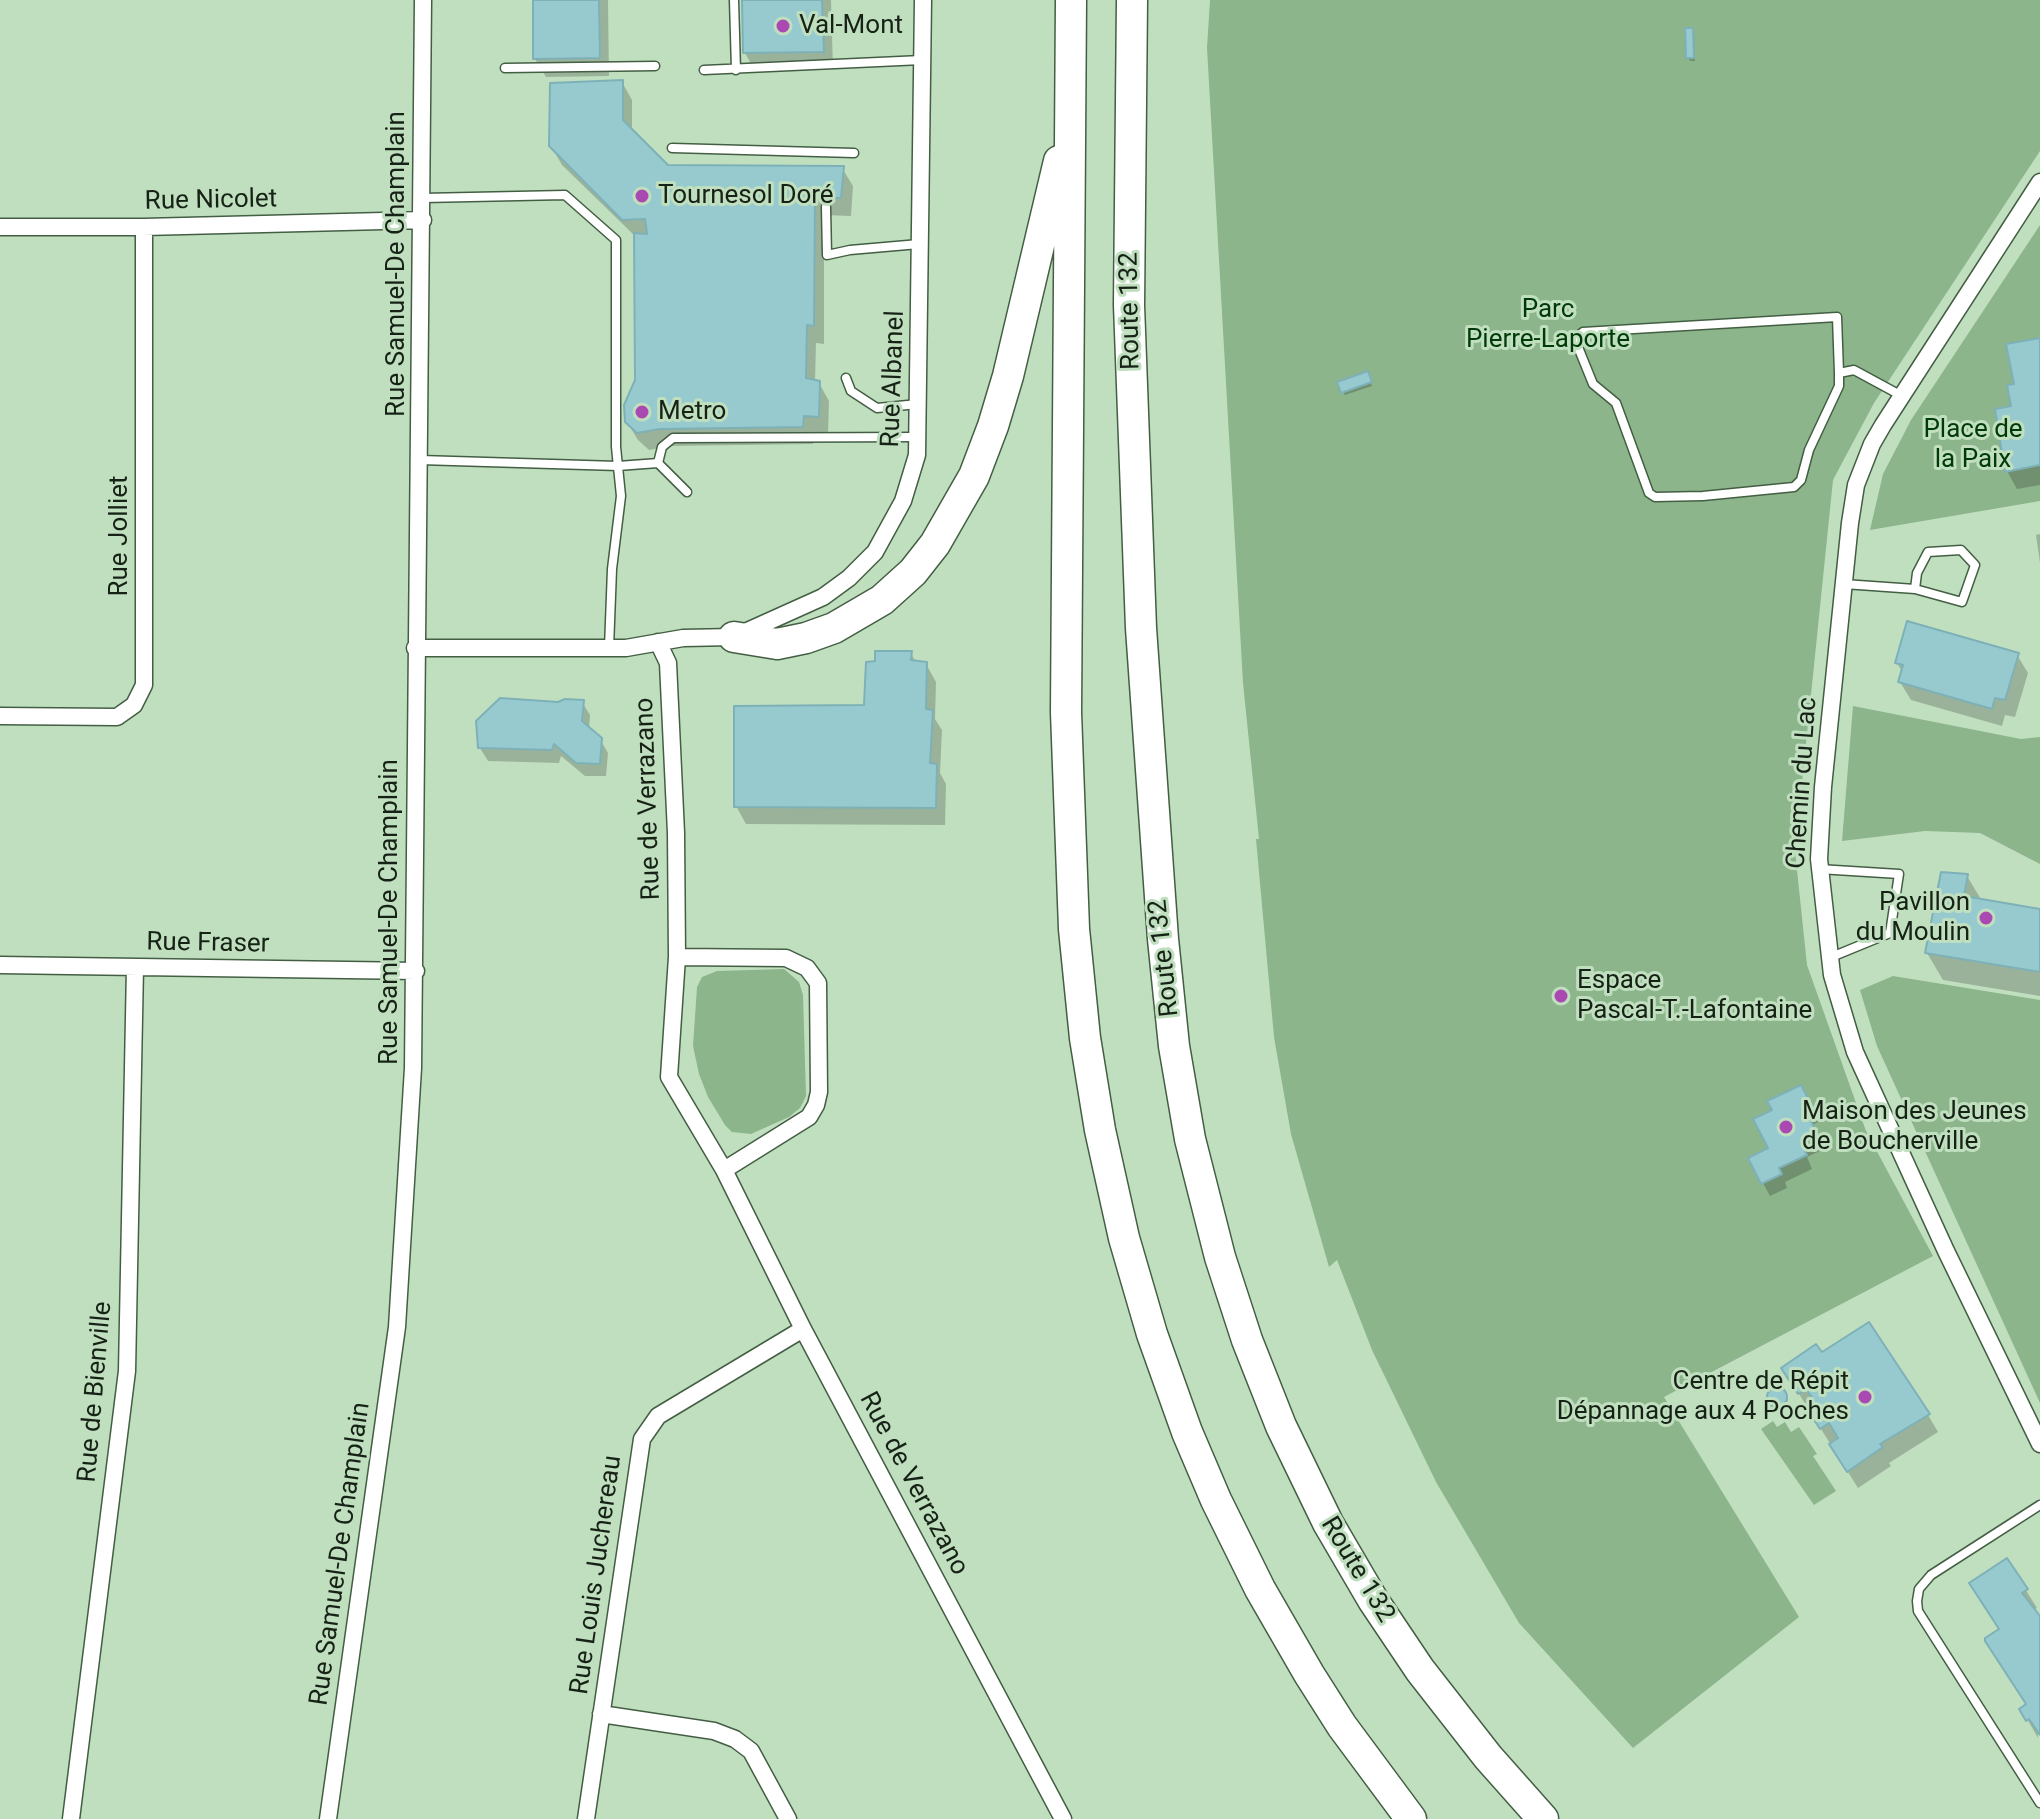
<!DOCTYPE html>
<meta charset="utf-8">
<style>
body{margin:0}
canvas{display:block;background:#c0dfbf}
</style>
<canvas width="2040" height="1819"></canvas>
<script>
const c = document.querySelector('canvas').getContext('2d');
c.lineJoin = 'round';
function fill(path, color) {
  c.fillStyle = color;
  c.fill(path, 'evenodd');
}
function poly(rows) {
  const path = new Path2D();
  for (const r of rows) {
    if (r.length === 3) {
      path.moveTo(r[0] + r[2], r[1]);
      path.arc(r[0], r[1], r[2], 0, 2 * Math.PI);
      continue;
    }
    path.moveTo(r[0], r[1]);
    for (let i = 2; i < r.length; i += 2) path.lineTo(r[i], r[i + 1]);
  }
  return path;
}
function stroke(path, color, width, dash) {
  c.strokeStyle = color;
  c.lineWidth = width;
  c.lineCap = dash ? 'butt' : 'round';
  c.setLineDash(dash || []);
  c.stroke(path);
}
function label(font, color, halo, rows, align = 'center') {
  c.font = font + ' Roboto,sans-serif';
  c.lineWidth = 6;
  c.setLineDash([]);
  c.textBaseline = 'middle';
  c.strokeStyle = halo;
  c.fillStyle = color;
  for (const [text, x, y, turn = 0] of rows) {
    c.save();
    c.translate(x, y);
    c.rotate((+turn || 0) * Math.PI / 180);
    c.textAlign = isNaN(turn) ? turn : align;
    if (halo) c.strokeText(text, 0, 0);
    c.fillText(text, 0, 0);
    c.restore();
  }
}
fill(poly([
 [1210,0,2040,0,2040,151,1874,403,1833,480,1795,851,1807,965,1866,1131,1933,1256,1664,1397,1799,1617,1633,1748,1519,1623,1436,1482,1372,1350,1337,1260,1329,1267,1291,1134,1274,1037,1256,839,1259,839,1243,683,1207,48],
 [2040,225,2040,501,1870,530,1883,474,1911,420],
 [1853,706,2021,739,2040,737,2040,864,1980,833,1925,831,1842,841],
 [784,969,799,982,803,995,806,1096,800,1108,789,1117,751,1134,732,1132,725,1125,708,1097,699,1074,693,1046,697,987,702,977,717,971],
 [1893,976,2040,1000,2040,1403,1877,1046,1860,990],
 [1773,1421,1777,1427,1785,1422,1791,1432,1799,1427,1817,1454,1813,1456,1836,1491,1814,1505,1761,1429]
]), '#8cb58c');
fill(poly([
 [535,0,608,0,609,76,546,77,535,59],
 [744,0,831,0,833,69,755,71,745,53],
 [1692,30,1694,33,1695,61,1690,61,1688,57],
 [622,82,632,100,632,132,667,166,842,168,853,186,851,216,824,215,824,344,816,343,815,382,819,383,829,401,828,434,814,433,813,444,671,446,649,450,638,440,627,422,637,380,636,237,562,165,551,146],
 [2040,340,2040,485,2017,489,2007,471,2016,386],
 [1369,377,1372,386,1345,395,1343,392],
 [2040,534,2040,563,2036,535],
 [911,653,916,663,926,664,936,682,935,719,942,730,940,773,946,784,945,825,746,824,736,806,865,707],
 [2017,655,2028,673,2015,717,2005,715,2002,726,1911,700,1900,682,1903,673,1897,663],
 [582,702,590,715,589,730,600,739,608,753,606,776,585,776,561,756,559,763,488,761,480,748,559,704],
 [1967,876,1982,901,2040,911,2040,996,1943,980,1927,953],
 [1808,1100,1818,1122,1812,1125,1824,1149,1807,1157,1812,1169,1785,1182,1787,1188,1770,1196,1763,1183,1770,1149],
 [1822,1355,1928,1415,1938,1432,1889,1463,1891,1466,1858,1488,1794,1386],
 [1778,1400,10],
 [2007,1560,2037,1608,2032,1611,2040,1622,2038,1738,2022,1710,2028,1705,2001,1630]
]), '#0003');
const building = poly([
 [533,0,599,0,600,58,533,59,533,0],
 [742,0,822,0,824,52,743,53,742,0],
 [1685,28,1693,28,1694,58,1686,58,1685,28],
 [623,80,623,120,668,165,844,166,841,198,815,198,814,326,807,325,806,378,820,381,819,417,804,416,803,427,660,429,637,433,625,422,624,405,635,380,634,233,647,234,645,219,622,220,549,146,550,83,623,80],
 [2040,338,2040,465,2005,472,1995,409,2011,406,2007,385,2014,384,2006,344,2040,338],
 [1368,371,1372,382,1341,393,1337,382,1368,371],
 [1907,621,2019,653,2005,700,1995,698,1992,709,1898,682,1903,665,1895,663,1907,621],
 [875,651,912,651,911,660,927,662,926,709,933,710,930,763,937,764,936,808,734,807,734,706,864,705,866,662,875,661,875,651],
 [500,698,558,702,565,699,584,700,582,721,602,738,600,764,576,763,554,744,552,750,478,748,476,721,500,698],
 [1941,872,1968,874,1964,896,2040,909,2040,972,1925,953,1941,872],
 [1801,1085,1813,1108,1806,1111,1818,1135,1801,1143,1807,1155,1779,1168,1782,1174,1761,1184,1748,1158,1768,1148,1753,1119,1772,1110,1767,1101,1801,1085],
 [1869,1322,1930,1414,1880,1444,1883,1447,1847,1472,1829,1444,1838,1438,1829,1423,1820,1429,1805,1406,1814,1400,1806,1389,1798,1394,1781,1368,1816,1344,1822,1352,1869,1322],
 [1777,1397,10],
 [2007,1558,2028,1589,2022,1593,2040,1616,2040,1735,2029,1719,2026,1721,2019,1709,2026,1704,1985,1641,1985,1638,1999,1629,1969,1583,2007,1558]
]);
fill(building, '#96cacf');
stroke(building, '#7eb1b7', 2);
const lane = poly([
 [734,0,736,70],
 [505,68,655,66],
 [704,70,922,60],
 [672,148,854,153],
 [423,198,565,195,616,240,616,447,621,496,612,569,609,648],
 [826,207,827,255,850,250,919,244],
 [1839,373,1839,386,1809,450,1801,480,1794,487,1703,496,1655,497,1649,493,1616,403,1593,384,1578,347,1577,337,1583,332,1837,317,1839,373,1854,370,1902,396],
 [846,378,851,391,877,408,918,404],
 [420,460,618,466,658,463,687,492],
 [658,463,662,447,673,438,917,437],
 [1844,584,1915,589,1962,602,1975,565,1961,550,1928,552,1917,573,1915,589],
 [1819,869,1899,874,1890,933,1829,958],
 [2040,1505,1931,1575,1919,1589,1917,1601,1918,1611,2040,1803]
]);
const street = poly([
 [2040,182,1883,425,1872,444,1856,485,1850,523,1823,787,1819,859,1832,975,1855,1052,1946,1251,2040,1444],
 [0,227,144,227,423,220],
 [658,642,668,663,676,833,677,957,669,1077,724,1170,803,1329,1063,1819],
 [415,648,626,648,683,638,734,637,823,597,849,578,875,552,903,501,917,455,923,0],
 [0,716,117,717,134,705,144,685,144,227],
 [677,957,786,958,807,968,818,983,819,1092,816,1105,809,1117,724,1170],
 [0,965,416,971],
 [601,1714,714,1731,735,1739,751,1751,788,1819],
 [71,1819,127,1371,135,967],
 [328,1819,397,1327,413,1068,423,0],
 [586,1819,642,1439,658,1416,803,1329]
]);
const highway = poly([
 [1071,0,1066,712,1074,929,1085,1038,1100,1130,1124,1238,1152,1334,1187,1432,1216,1500,1260,1589,1309,1674,1342,1726,1411,1819],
 [1132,0,1129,305,1141,628,1163,939,1174,1046,1190,1139,1220,1257,1247,1340,1281,1426,1328,1523,1373,1600,1420,1670,1488,1757,1543,1819],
 [734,637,777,644,806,638,834,628,882,600,913,572,935,544,974,476,993,426,1008,376,1059,161]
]);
stroke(lane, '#435e43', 11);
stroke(street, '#435e43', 19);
stroke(highway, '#435e43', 33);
stroke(lane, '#fff', 8);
stroke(street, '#fff', 16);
stroke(highway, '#fff', 30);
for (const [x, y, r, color] of [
 [783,26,8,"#a949b1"],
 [642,196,8,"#a949b1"],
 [642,412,8,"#a949b1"],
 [1986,918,8,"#a949b1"],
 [1561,996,8,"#a949b1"],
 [1786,1127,8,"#a949b1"],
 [1865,1397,8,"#a949b1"]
]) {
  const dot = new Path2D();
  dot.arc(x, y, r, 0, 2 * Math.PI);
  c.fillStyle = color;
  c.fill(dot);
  stroke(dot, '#c0dfbf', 3);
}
label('26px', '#172217', '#c0dfbf', [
 ["Val-Mont",799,26],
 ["Tournesol Doré",658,196],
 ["Metro",658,412],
 ["Pavillon",1970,903,"right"],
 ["du Moulin",1970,933,"right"],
 ["Espace",1577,981],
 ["Pascal-T.-Lafontaine",1577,1011],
 ["Maison des Jeunes",1802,1112],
 ["de Boucherville",1802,1142],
 ["Centre de Répit",1849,1382,"right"],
 ["Dépannage aux 4 Poches",1849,1412,"right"]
], 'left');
label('26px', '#172217', '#c0dfbf', [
 ["Rue Nicolet",211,201,-1],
 ["Rue Samuel-De Champlain",397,264,-90],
 ["Route 132",1131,311,-91],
 ["Rue Albanel",894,379,-88],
 ["Rue Jolliet",120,536,-90],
 ["Chemin du Lac",1803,783,-86],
 ["Rue de Verrazano",649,799,-92],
 ["Rue Samuel-De Champlain",390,912,-90],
 ["Rue Fraser",208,944,1],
 ["Route 132",1165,958,-96],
 ["Rue de Bienville",96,1392,-85],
 ["Rue de Verrazano",913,1484,62],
 ["Rue Samuel-De Champlain",341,1554,-82],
 ["Route 132",1357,1570,59],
 ["Rue Louis Juchereau",597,1575,-82]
]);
label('26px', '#013a09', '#c0dfbf', [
 ["Parc",1548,310],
 ["Pierre-Laporte",1548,340],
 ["Place de",1973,430],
 ["la Paix",1973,460]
]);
</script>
